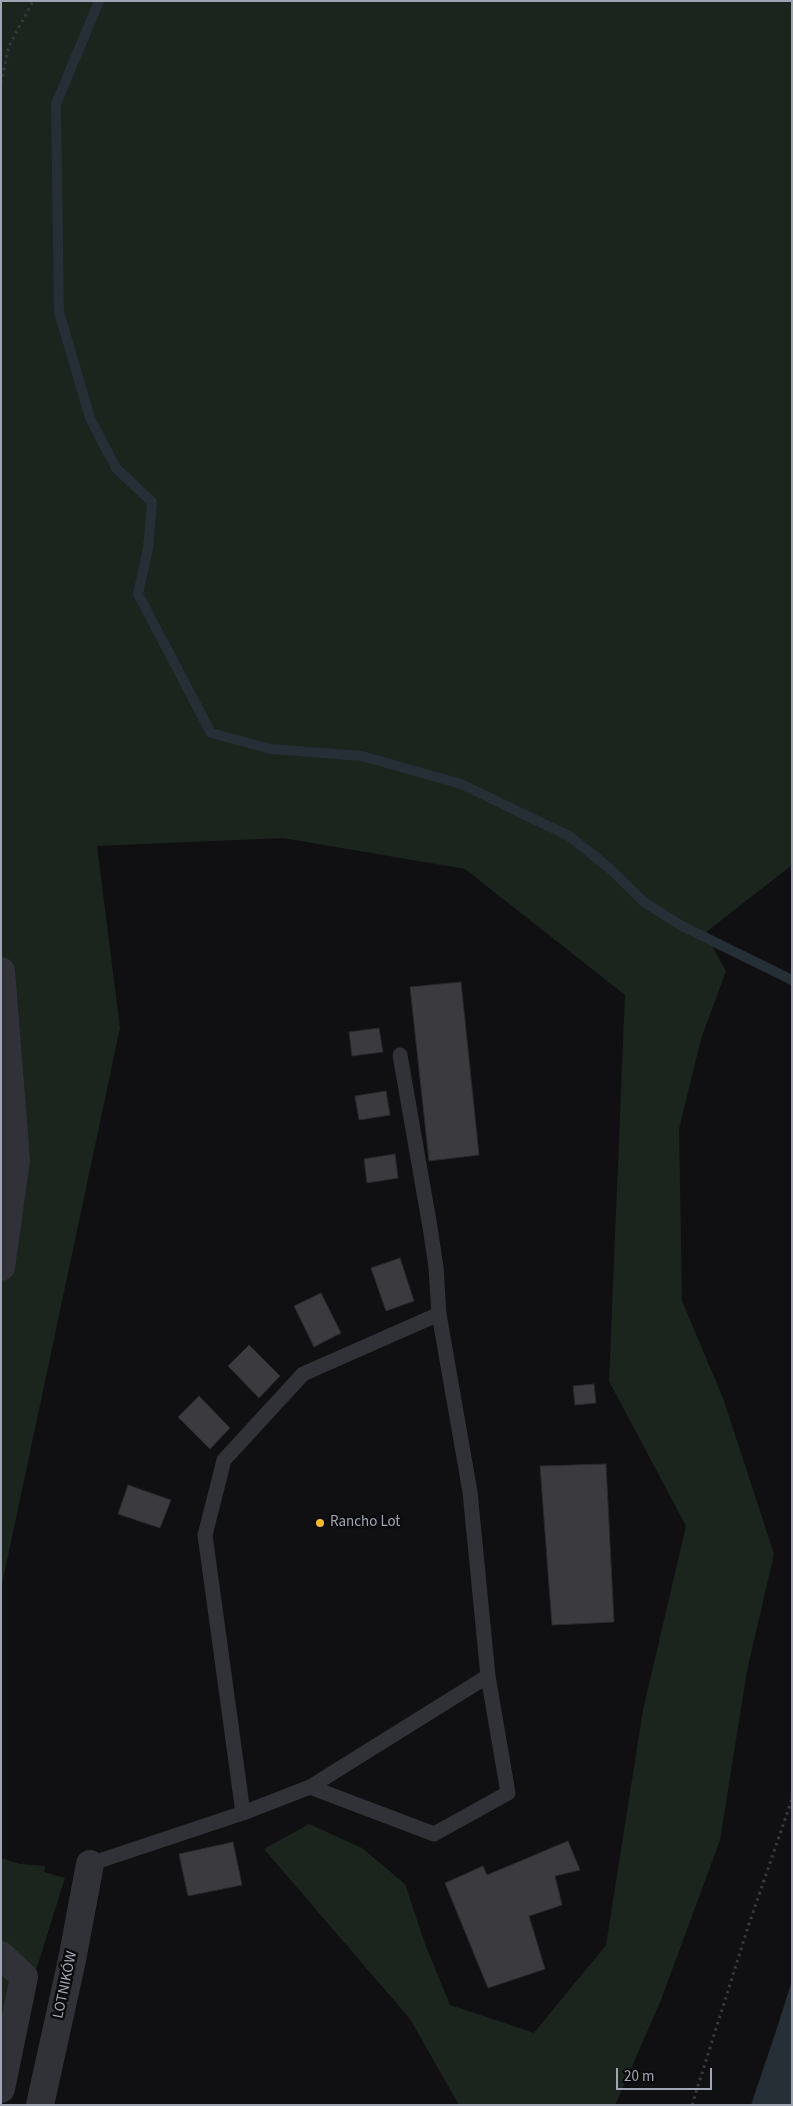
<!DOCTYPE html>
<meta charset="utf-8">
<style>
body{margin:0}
#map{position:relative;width:793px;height:2106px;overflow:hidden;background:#101012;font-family:"Source Sans 3",sans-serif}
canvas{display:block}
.frame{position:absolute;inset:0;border:2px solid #a0a5b3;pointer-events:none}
.scale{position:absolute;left:616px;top:2068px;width:96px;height:22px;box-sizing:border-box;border:2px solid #a0a5b3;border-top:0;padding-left:6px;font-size:15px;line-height:18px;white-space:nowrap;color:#a0a5b3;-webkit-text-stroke:4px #0b0b0d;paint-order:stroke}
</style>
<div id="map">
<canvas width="793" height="2106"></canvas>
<div class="frame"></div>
<div class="scale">20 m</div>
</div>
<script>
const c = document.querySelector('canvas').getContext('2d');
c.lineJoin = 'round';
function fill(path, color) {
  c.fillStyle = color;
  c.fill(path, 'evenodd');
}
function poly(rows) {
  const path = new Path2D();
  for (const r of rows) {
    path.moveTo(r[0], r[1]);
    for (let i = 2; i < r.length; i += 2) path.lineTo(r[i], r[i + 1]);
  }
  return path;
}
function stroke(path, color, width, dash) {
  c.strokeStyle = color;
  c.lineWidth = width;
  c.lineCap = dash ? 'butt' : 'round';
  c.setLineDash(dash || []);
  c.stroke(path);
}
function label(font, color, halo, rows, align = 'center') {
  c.font = font + ' "Source Sans 3",sans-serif';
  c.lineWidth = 5;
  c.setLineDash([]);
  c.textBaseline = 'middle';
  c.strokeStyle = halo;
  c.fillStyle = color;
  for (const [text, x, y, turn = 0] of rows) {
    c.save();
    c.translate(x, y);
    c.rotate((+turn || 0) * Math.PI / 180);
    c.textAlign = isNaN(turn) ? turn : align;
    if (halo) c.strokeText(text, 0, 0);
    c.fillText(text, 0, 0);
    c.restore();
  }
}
fill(poly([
 [1,1,792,1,792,865,705,933,726,971,701,1039,679,1129,682,1301,723,1398,774,1554,747,1671,720,1840,661,2000,615,2105,459,2105,410,2019,264,1849,309,1824,362,1848,405,1884,425,1944,450,2005,534,2033,606,1945,643,1710,686,1526,609,1381,625,995,465,869,283,838,97,846,120,1028,1,1589],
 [1,1858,20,1864,45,1866,44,1872,65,1878,1,2082]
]), '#1c241e');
fill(poly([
 [792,1981,792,2105,751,2105,775,2034]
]), '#262e36');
stroke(poly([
 [99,1,56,104,59,312,90,418,116,468,152,502,148,548,138,594,211,733,271,749,362,756,461,784,569,836,608,867,644,902,682,926,792,980]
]), '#262e36', 10);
const building = poly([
 [461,982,479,1155,429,1161,410,987,461,982],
 [379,1028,383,1052,352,1056,349,1032,379,1028],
 [386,1091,390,1115,359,1120,355,1096,386,1091],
 [395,1154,398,1178,367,1183,364,1159,395,1154],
 [400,1258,414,1301,386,1311,371,1268,400,1258],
 [321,1293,341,1333,314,1347,294,1306,321,1293],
 [249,1345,280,1376,259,1398,228,1366,249,1345],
 [594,1384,596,1403,575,1405,573,1386,594,1384],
 [199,1396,230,1428,210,1449,178,1417,199,1396],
 [606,1464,614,1622,552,1625,540,1466,606,1464],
 [128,1485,171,1500,160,1528,118,1514,128,1485],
 [568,1841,580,1870,555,1876,562,1905,529,1916,545,1969,488,1988,445,1883,483,1866,487,1875,568,1841],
 [233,1842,242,1885,188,1896,179,1854,233,1842]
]);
fill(building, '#3a3a3f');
stroke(building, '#2a2a2e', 1);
stroke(poly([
 [1,83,9,46,33,1],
 [692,2105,749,1924,792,1799]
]), '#37393e', 3, [2.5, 4]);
stroke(poly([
 [400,1055,430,1227,436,1267,439,1314],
 [310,1787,434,1834,508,1793,488,1676],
 [90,1864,243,1813,310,1787,488,1676,470,1492,439,1314,303,1374,224,1460,205,1535,243,1813]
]), '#313237', 15);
stroke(poly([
 [1,971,16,1160,1,1267],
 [1,1955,24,1977,1,2089],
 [40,2105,72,1960,90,1864]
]), '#313237', 28);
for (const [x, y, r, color] of [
 [320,1523,5,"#fabb20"]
]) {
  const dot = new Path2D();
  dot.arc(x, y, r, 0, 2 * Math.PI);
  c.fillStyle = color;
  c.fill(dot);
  stroke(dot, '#0b0b0d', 2);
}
label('15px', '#a0a5b3', '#0b0b0d', [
 ["Rancho Lot",330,1523]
], 'left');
label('15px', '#a0a5b3', '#0b0b0d', [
 ["LOTNIKÓW",66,1985,-78]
]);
</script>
